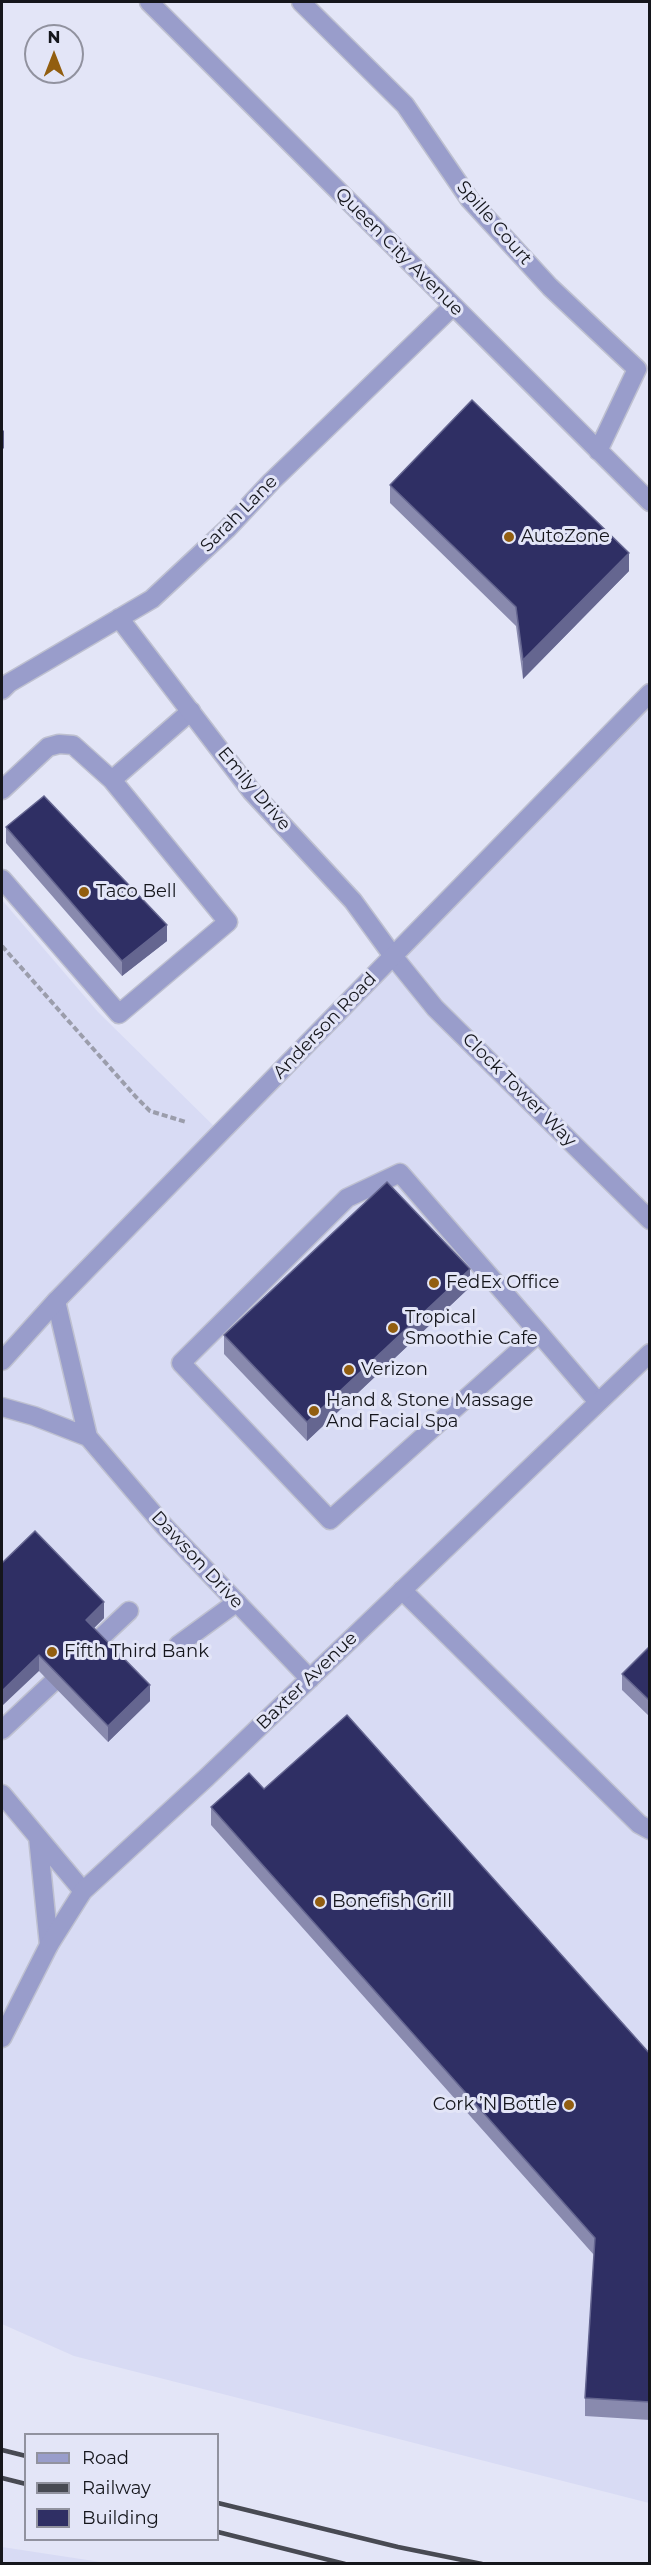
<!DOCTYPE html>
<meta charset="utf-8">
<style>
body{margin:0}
#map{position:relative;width:651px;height:2565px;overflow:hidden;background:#e3e5f7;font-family:Montserrat,sans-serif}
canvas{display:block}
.frame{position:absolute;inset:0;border:3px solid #15161c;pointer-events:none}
.legend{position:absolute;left:24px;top:2433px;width:195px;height:108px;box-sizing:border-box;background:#e3e5f7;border:2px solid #91929f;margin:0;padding:8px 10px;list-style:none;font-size:18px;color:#15161c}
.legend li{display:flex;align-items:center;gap:12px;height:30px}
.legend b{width:30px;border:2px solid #91929f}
.north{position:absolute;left:24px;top:24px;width:60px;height:60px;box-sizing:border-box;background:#e3e5f7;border:2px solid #91929f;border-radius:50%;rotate:0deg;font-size:16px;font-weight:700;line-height:24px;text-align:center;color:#15161c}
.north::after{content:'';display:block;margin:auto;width:21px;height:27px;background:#925e10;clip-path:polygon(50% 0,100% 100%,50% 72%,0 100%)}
</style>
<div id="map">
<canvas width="651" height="2565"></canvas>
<div class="frame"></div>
<ul class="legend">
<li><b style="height:8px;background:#999dcb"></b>Road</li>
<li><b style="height:8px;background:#484a53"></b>Railway</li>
<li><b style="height:16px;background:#2f2f64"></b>Building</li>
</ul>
<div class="north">N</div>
</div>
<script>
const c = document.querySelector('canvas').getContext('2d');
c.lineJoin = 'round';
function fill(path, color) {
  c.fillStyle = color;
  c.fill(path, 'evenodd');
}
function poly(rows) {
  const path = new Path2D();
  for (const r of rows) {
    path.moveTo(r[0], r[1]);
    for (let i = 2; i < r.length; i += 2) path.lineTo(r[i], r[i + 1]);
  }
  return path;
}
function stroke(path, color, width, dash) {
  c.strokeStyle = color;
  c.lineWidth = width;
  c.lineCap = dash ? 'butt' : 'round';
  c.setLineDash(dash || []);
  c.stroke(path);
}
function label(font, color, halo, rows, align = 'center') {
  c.font = font + ' Montserrat,sans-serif';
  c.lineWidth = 6;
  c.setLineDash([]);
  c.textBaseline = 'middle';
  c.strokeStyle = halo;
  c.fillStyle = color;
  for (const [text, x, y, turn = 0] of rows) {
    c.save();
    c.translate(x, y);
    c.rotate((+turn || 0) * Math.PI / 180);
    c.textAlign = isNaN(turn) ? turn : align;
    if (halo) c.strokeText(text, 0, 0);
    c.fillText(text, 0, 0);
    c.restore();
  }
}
fill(poly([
 [649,693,649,2503,74,2356,2,2324,2,900,98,1012,221,1133],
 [2,2547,107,2563,2,2563]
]), '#d8dbf4');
const service = poly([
 [2,790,48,747,59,744,73,745,112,780],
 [2,879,119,1014,228,922,112,780,191,711],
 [539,1333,330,1520,181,1363,347,1198,400,1173,539,1333,598,1402],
 [402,1590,639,1824,650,1830],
 [94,1644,129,1611],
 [178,1645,237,1602],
 [2,1730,52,1683],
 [2,1794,83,1891],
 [38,1837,49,1945]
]);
const minor = poly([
 [149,2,650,502],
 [301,2,405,105,470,200,550,287,637,369,598,451],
 [119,618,252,792,353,901,393,956,435,1008,650,1220],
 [2,690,9,683,152,599,227,529,271,482,453,306],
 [56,1301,88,1437,164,1526,310,1679],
 [2,1407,34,1416,88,1437],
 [2,2038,49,1945,83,1891,206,1778,650,1353]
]);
const tertiary = poly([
 [2,1361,56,1301,650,693]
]);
stroke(service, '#bec0d0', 21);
stroke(minor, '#bec0d0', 21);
stroke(tertiary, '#bec0d0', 21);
stroke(poly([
 [2,946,136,1097,150,1111,186,1122]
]), '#9b9dab', 4, [6, 3]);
stroke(service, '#999dcb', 18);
stroke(minor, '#999dcb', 18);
stroke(tertiary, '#999dcb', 18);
stroke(poly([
 [2,2450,26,2456],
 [2,2478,26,2484],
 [218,2503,398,2547,482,2564],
 [218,2532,345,2564]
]), '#484a53', 4.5);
fill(poly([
 [390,485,629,571,523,679,516,626,390,503],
 [6,827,167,941,122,976,6,843],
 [470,1287,307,1441,224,1354,224,1335],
 [2,1563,104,1618,94,1628,150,1701,108,1742,39,1671],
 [650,1646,650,1717,622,1690,622,1674],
 [264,1789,650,2054,650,2420,585,2416,585,2398,594,2255,211,1825,211,1807]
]), '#898aae');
fill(poly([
 [4,430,4,448,2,450,2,432],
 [629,553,629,571,523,679,523,660],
 [167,925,167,941,122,976,122,961],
 [470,1269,470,1287,307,1441,307,1422],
 [104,1602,104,1618,86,1636,86,1620],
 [39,1655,39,1671,2,1706,2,1691],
 [150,1685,150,1701,108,1742,108,1726]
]), '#656690');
const building = poly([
 [472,400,629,553,523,660,516,607,390,485,472,400],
 [44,796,167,925,122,961,6,827,44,796],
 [387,1182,470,1269,307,1422,224,1335,387,1182],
 [35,1531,104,1602,86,1620,150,1685,108,1726,39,1655,2,1691,2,1563,35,1531],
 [650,1646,650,1701,622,1674,650,1646],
 [347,1715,650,2054,650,2402,585,2398,595,2238,211,1807,249,1773,264,1789,347,1715]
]);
fill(building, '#2f2f64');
stroke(building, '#656690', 1.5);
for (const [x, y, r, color] of [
 [509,537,6,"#925e10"],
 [84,892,6,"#925e10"],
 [434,1283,6,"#925e10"],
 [393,1328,6,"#925e10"],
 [349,1370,6,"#925e10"],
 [314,1411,6,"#925e10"],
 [52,1652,6,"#925e10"],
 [320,1902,6,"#925e10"],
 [569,2105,6,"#925e10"]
]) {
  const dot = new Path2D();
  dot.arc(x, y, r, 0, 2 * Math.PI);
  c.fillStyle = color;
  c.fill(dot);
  stroke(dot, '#e3e5f7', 2);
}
label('18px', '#15161c', '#e3e5f7', [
 ["Spille Court",494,223,49],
 ["Queen City Avenue",399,252,45],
 ["Sarah Lane",239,514,-45],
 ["Emily Drive",254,789,50],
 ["Anderson Road",325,1026,-46],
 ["Clock Tower Way",519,1090,45],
 ["Dawson Drive",197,1560,47],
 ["Baxter Avenue",307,1681,-44]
]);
label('18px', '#15161c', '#e3e5f7', [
 ["AutoZone",521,537],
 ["Taco Bell",96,892],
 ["FedEx Office",446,1283],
 ["Tropical",405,1318],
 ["Smoothie Cafe",405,1339],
 ["Verizon",361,1370],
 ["Hand & Stone Massage",326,1401],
 ["And Facial Spa",326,1422],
 ["Fifth Third Bank",64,1652],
 ["Bonefish Grill",332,1902],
 ["Cork ’N Bottle",557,2105,"right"]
], 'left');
</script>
